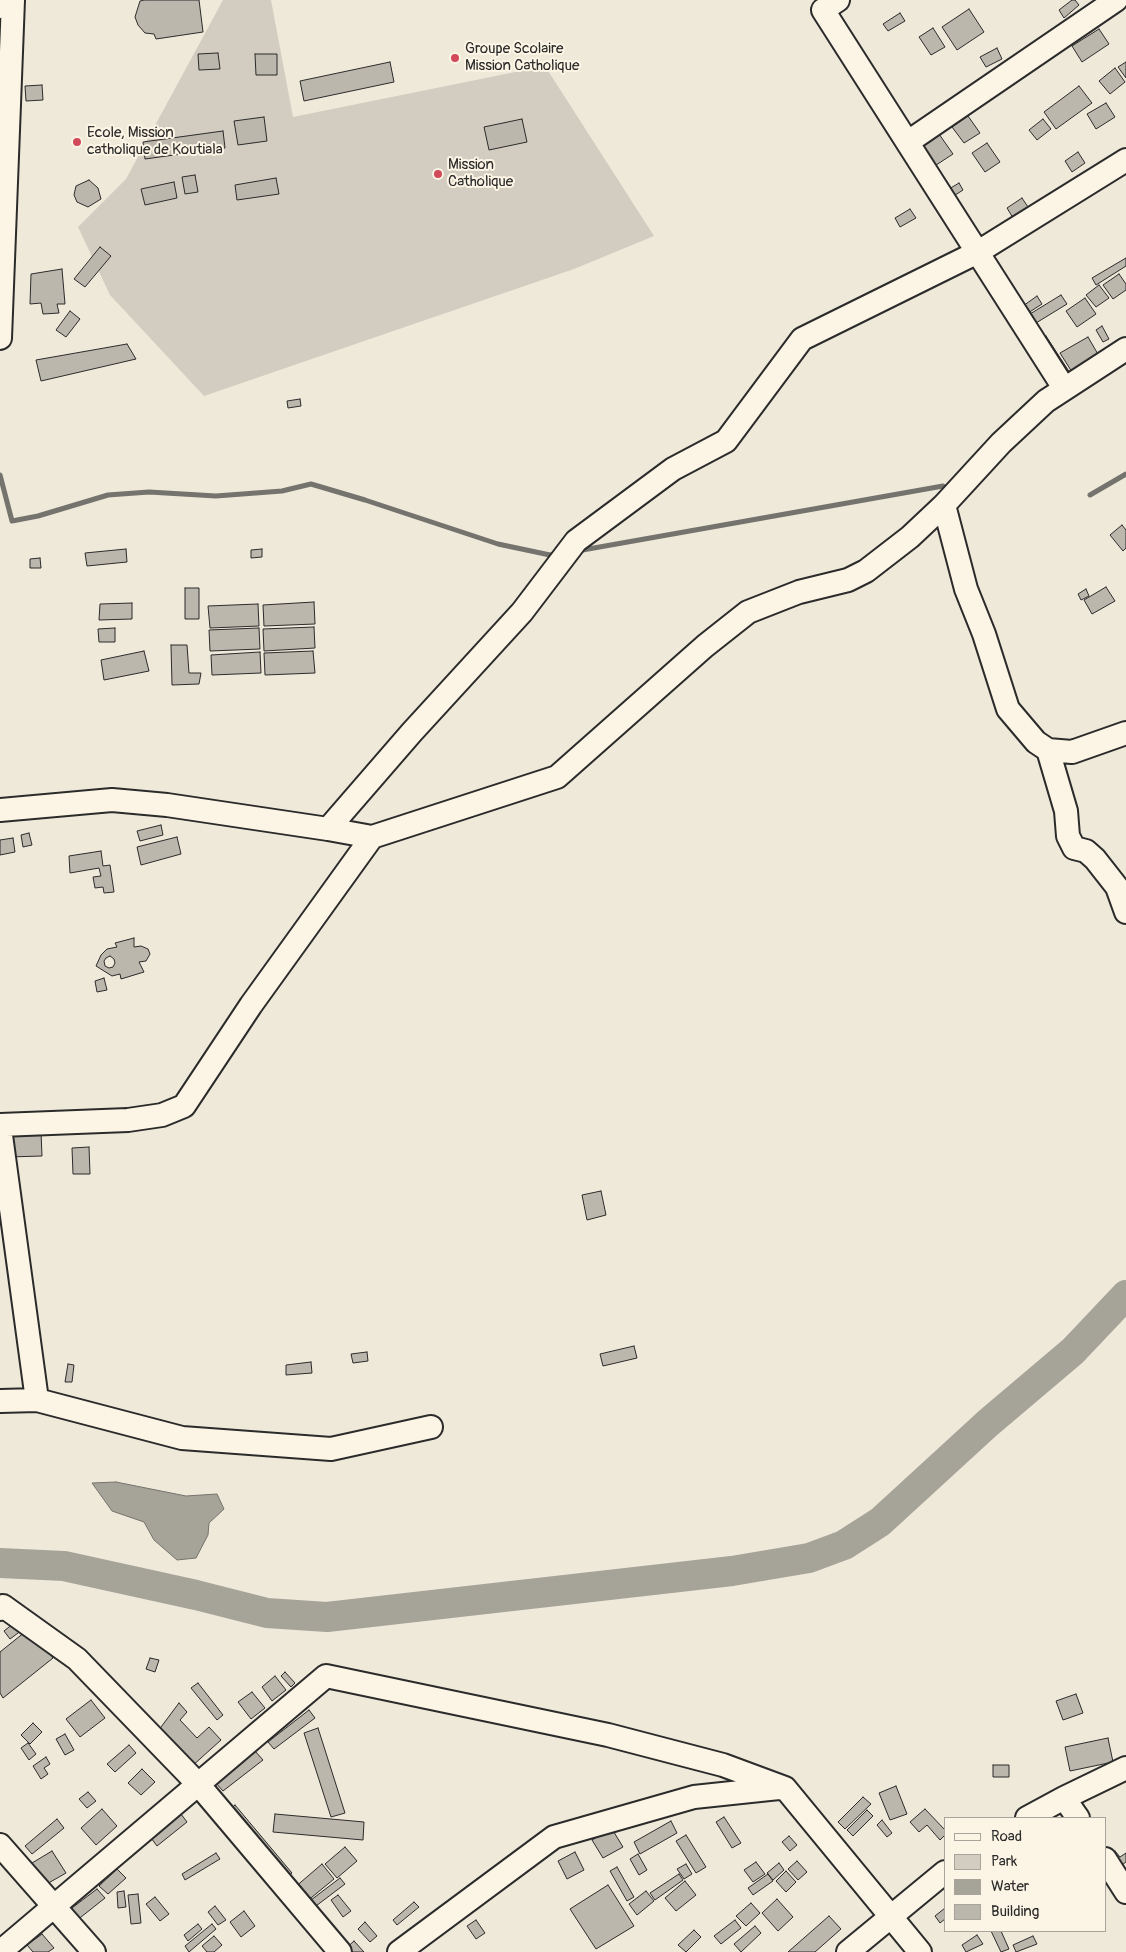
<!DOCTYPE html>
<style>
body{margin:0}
#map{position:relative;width:1126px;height:1952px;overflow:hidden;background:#efe9da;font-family:Pangolin,sans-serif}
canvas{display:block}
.legend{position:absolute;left:944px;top:1817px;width:162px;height:115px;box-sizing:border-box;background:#fcf5e5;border:1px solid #a8a49b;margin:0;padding:6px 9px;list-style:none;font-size:15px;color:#2b2b2b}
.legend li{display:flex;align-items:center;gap:10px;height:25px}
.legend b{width:25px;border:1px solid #a8a49b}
</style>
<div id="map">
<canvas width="1126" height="1952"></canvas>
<ul class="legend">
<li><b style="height:6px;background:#fcf5e5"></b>Road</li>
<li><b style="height:14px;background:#d2cdc0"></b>Park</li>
<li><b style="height:14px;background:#a6a399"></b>Water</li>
<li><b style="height:14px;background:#bcb7ac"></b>Building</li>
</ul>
</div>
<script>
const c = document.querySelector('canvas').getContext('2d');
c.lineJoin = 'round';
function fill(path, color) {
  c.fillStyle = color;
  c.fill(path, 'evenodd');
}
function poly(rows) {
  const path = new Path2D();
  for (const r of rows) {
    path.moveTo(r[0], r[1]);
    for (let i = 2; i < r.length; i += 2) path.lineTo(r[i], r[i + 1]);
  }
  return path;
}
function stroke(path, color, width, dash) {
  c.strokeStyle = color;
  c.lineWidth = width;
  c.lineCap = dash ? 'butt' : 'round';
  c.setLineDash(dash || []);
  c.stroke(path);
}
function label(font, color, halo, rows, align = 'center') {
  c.font = font + ' Pangolin,sans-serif';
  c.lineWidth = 4;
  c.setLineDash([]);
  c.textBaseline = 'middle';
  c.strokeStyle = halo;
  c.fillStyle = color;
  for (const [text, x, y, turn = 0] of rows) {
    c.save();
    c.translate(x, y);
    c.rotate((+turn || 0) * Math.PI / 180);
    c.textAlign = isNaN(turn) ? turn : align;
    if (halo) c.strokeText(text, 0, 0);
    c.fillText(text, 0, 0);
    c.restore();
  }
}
fill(poly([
 [223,0,271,0,293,117,545,66,654,236,574,269,204,396,110,295,78,227,126,179]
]), '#d2cdc0');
const water = poly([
 [116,1482,186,1496,217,1494,224,1509,209,1523,208,1535,196,1558,177,1560,154,1540,144,1522,112,1511,92,1483,116,1482]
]);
fill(water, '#a6a399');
stroke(water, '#75736d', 1);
stroke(poly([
 [0,475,12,521,38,516,108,495,149,492,216,496,282,491,311,484,365,500,498,544,550,555,556,554],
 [1090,495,1126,474],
 [577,551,943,486]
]), '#75736d', 5);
stroke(poly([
 [0,1563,64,1566,196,1595,267,1613,327,1617,732,1571,809,1558,844,1545,880,1522,988,1423,1073,1351,1126,1295]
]), '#a6a399', 30);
const building = poly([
 [144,0,199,0,203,32,156,39,154,34,145,33,138,25,135,17,140,1,144,0],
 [1072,0,1075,0,1079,5,1064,18,1059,10,1072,0],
 [969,9,984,32,957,50,942,27,969,9],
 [900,13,905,21,888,31,883,24,900,13],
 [933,28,945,47,931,55,919,37,933,28],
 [1099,29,1109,44,1082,62,1072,46,1099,29],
 [997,48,1002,59,986,67,980,57,997,48],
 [218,53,220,69,199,70,198,54,218,53],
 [255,54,277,54,277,75,256,75,255,54],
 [390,62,394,82,304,101,300,81,390,62],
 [1126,62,1126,78,1118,67,1126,62],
 [1115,68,1125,82,1110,94,1099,81,1115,68],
 [42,85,43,100,26,101,25,86,42,85],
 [1079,86,1092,103,1056,129,1044,112,1079,86],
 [1106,103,1115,117,1096,129,1087,114,1106,103],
 [968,116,980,133,964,143,952,127,968,116],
 [264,117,267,141,238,145,234,121,264,117],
 [522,119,527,142,489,150,484,127,522,119],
 [1043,119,1051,129,1037,140,1029,130,1043,119],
 [223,131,225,148,145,159,143,142,223,131],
 [939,134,953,154,930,169,916,149,939,134],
 [987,143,1000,162,985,172,972,153,987,143],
 [1078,152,1085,163,1072,172,1065,161,1078,152],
 [195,175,198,192,185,194,182,177,195,175],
 [276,178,279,194,237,200,235,185,276,178],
 [89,180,98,188,101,199,88,207,77,202,74,195,76,186,89,180],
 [174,182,177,198,145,205,141,189,174,182],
 [959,183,963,190,949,199,944,192,959,183],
 [1022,198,1032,213,1016,223,1007,208,1022,198],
 [910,209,916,218,900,227,895,218,910,209],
 [100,247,111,256,85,287,74,279,100,247],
 [1126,258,1126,266,1096,285,1092,278,1126,258],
 [62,269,65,304,57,304,59,313,43,314,41,303,30,304,31,274,62,269],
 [1119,274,1126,284,1126,290,1113,299,1103,285,1119,274],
 [1099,285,1109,298,1096,307,1086,295,1099,285],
 [1061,295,1067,304,1036,323,1030,314,1061,295],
 [1037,296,1042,304,1028,313,1023,306,1037,296],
 [1085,298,1096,314,1077,327,1066,311,1085,298],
 [70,311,80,319,66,337,56,330,70,311],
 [1102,326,1109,339,1103,342,1096,330,1102,326],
 [1046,336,1070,373,1064,377,1040,341,1046,336],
 [1088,337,1099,356,1072,372,1060,353,1088,337],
 [127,344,136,359,41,381,36,360,127,344],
 [300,399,301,406,288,408,287,401,300,399],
 [1122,525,1126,530,1126,548,1123,551,1110,535,1122,525],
 [126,549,127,562,87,566,85,553,126,549],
 [262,549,262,557,251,558,251,550,262,549],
 [40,558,41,568,30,568,30,559,40,558],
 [1106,587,1115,601,1092,614,1084,600,1106,587],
 [185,588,199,588,199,619,185,619,185,588],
 [1086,589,1089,596,1081,600,1078,594,1086,589],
 [314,602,315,624,264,626,263,605,314,602],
 [132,603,132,619,99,620,100,604,132,603],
 [258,604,259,626,210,628,208,606,258,604],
 [314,627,315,648,264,651,263,629,314,627],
 [115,628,115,642,99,642,98,629,115,628],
 [259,628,260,649,210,651,209,630,259,628],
 [171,645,187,645,189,673,201,673,199,684,172,685,171,645],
 [144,651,149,671,104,680,101,660,144,651],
 [313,651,315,673,265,675,264,653,313,651],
 [260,652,261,673,212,675,211,655,260,652],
 [161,825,163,835,140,841,137,831,161,825],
 [29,833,32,845,23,847,21,835,29,833],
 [177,837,181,854,141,865,137,847,177,837],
 [13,838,15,852,0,855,0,840,13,838],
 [101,851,103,866,110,865,114,892,104,893,103,887,95,888,93,877,101,876,99,868,70,873,69,856,101,851],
 [134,938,134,947,141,946,148,949,150,954,146,961,139,962,144,972,121,979,120,974,112,976,96,966,101,955,107,949,117,947,115,943,134,938],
 [110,956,114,959,115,963,113,967,109,968,105,966,104,961,106,958,110,956],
 [104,978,107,990,97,992,95,981,104,978],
 [41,1132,42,1156,8,1157,7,1134,41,1132],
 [89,1147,90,1174,73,1174,72,1148,89,1147],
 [601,1191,606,1215,587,1220,582,1195,601,1191],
 [634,1346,637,1358,603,1366,600,1354,634,1346],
 [367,1352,368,1361,353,1363,351,1354,367,1352],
 [311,1362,312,1373,286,1375,286,1365,311,1362],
 [68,1364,74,1365,72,1382,65,1382,68,1364],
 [19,1619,26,1627,10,1639,4,1631,19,1619],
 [30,1628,53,1658,3,1698,0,1693,0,1652,30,1628],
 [150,1658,159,1660,155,1672,146,1669,150,1658],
 [285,1672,295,1683,291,1687,281,1676,285,1672],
 [275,1676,286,1690,272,1701,262,1687,275,1676],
 [198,1683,223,1715,217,1720,191,1688,198,1683],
 [252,1692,265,1708,251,1719,238,1702,252,1692],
 [1076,1694,1083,1713,1063,1720,1056,1701,1076,1694],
 [91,1700,105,1718,80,1737,66,1719,91,1700],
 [179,1703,187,1712,180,1720,197,1738,209,1727,221,1740,191,1767,158,1731,179,1703],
 [309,1710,315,1718,274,1749,268,1742,309,1710],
 [33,1723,42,1732,30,1744,21,1735,33,1723],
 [318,1728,345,1813,331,1817,304,1733,318,1728],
 [65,1734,74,1750,65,1755,56,1739,65,1734],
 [1108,1738,1113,1762,1070,1771,1065,1747,1108,1738],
 [28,1743,36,1754,29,1760,21,1748,28,1743],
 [129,1745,136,1753,115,1772,107,1764,129,1745],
 [255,1751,263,1760,223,1791,215,1782,255,1751],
 [46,1757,50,1764,44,1768,48,1774,41,1779,33,1766,46,1757],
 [993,1765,1009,1765,1009,1777,993,1777,993,1765],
 [142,1769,155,1782,141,1795,128,1783,142,1769],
 [896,1786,907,1814,890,1820,879,1793,896,1786],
 [88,1792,96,1801,87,1808,79,1799,88,1792],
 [863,1797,871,1804,845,1829,838,1822,863,1797],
 [235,1805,292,1873,285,1879,228,1811,235,1805],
 [102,1809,117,1826,96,1845,81,1828,102,1809],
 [925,1809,945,1830,945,1835,940,1840,927,1825,919,1832,910,1822,925,1809],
 [867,1810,873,1816,853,1836,847,1830,867,1810],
 [181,1814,187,1822,157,1846,151,1838,181,1814],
 [275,1814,364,1822,363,1840,273,1832,275,1814],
 [724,1817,741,1843,732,1848,716,1822,724,1817],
 [57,1819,64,1828,32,1854,25,1846,57,1819],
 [882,1820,892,1833,887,1837,877,1825,882,1820],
 [671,1821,677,1833,640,1854,634,1842,671,1821],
 [612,1829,623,1847,603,1858,592,1840,612,1829],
 [686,1835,706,1867,696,1873,676,1841,686,1835],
 [789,1836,797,1845,790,1851,782,1842,789,1836],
 [345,1847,357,1861,337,1878,325,1864,345,1847],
 [52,1851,66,1873,45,1885,32,1863,52,1851],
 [1115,1851,1120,1857,1126,1853,1126,1862,1111,1873,1105,1858,1115,1851],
 [575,1852,584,1870,567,1879,558,1861,575,1852],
 [216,1853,220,1859,185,1880,182,1874,216,1853],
 [638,1854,647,1870,639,1875,630,1859,638,1854],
 [797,1861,807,1872,798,1880,788,1869,797,1861],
 [756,1862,765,1874,753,1882,744,1870,756,1862],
 [779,1863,784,1870,773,1880,767,1873,779,1863],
 [322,1864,334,1879,306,1902,294,1888,322,1864],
 [686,1864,692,1874,684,1879,677,1869,686,1864],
 [617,1867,634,1897,627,1901,610,1871,617,1867],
 [117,1869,126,1878,108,1894,99,1886,117,1869],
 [786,1871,796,1882,786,1892,776,1881,786,1871],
 [679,1874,683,1880,655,1900,650,1893,679,1874],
 [768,1874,773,1881,753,1895,748,1888,768,1874],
 [340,1878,345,1884,312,1909,307,1903,340,1878],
 [685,1881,696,1895,676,1911,665,1898,685,1881],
 [608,1885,634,1926,596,1949,570,1909,608,1885],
 [97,1889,105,1898,76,1921,68,1911,97,1889],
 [124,1891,126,1907,118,1908,117,1892,124,1891],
 [646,1891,654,1901,637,1915,629,1904,646,1891],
 [138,1894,141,1923,131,1924,128,1895,138,1894],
 [338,1895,351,1911,343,1917,331,1900,338,1895],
 [155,1897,169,1914,160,1921,146,1904,155,1897],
 [777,1899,793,1917,778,1931,762,1913,777,1899],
 [414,1902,419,1907,397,1925,393,1920,414,1902],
 [751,1903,760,1913,746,1926,736,1916,751,1903],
 [215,1906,226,1920,218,1925,208,1912,215,1906],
 [945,1908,945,1919,940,1923,935,1916,945,1908],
 [244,1911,255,1926,241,1937,230,1922,244,1911],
 [829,1916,841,1929,815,1952,788,1952,829,1916],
 [476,1920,485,1933,476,1939,467,1926,476,1920],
 [735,1920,741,1928,721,1944,714,1936,735,1920],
 [365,1922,377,1936,370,1942,358,1929,365,1922],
 [198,1924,202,1929,188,1941,184,1935,198,1924],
 [212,1924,216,1929,189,1952,185,1946,212,1924],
 [755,1926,761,1933,741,1952,734,1944,755,1926],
 [694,1930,701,1937,686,1952,678,1945,694,1930],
 [991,1931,1001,1931,1009,1949,1001,1952,991,1931],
 [42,1934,54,1948,48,1952,33,1952,27,1945,42,1934],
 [977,1935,983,1944,966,1952,962,1945,977,1935],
 [214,1936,222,1945,214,1952,207,1952,202,1946,214,1936],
 [1033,1936,1037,1944,1016,1952,1013,1945,1033,1936],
 [354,1941,364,1952,344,1952,343,1951,354,1941]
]);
fill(building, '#bcb7ac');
stroke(building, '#2b2b2b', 1);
const minor = poly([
 [838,0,823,10,1064,388],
 [908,142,1116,0],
 [0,338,13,0],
 [944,505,966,589,984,634,1008,709,1036,742,1048,750,1072,752,1126,733],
 [1048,750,1066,811,1068,836,1074,848,1086,851,1095,859,1117,887,1126,912],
 [0,810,112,800,167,805,328,829,372,837,557,777,705,646,748,612,799,592,848,580,866,571,910,537,944,505,1001,443,1046,401,1126,349],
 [328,829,412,732,522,612,576,541,673,469,726,441,802,339,978,252,1126,160],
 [0,1125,128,1120,162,1115,184,1106,251,1005,372,837],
 [0,1128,37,1400],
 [0,1401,37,1400,182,1438,331,1449,431,1427],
 [0,1609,3,1606,77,1659,198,1784,340,1952],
 [1064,1798,1078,1818],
 [1027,1818,1064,1798,1126,1768],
 [0,1845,94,1952],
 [1105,1859,1126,1892],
 [0,1952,326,1676,608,1735,723,1765,785,1788,920,1952],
 [399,1952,554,1837,694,1797,779,1788],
 [848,1952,945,1872]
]);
const major = poly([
 [0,4,5,0]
]);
stroke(minor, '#2b2b2b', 26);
stroke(major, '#2b2b2b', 31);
stroke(minor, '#fcf5e5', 22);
stroke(major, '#fcf5e5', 28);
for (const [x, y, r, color] of [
 [455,58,5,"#d1495b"],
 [77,142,5,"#d1495b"],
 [438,174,5,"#d1495b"]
]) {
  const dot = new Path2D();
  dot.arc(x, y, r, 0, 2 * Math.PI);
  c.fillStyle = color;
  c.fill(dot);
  stroke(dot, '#fcf5e5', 2);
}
label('15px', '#2b2b2b', '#fcf5e5', [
 ["Groupe Scolaire",465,49],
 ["Mission Catholique",465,66],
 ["Ecole, Mission",87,133],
 ["catholique de Koutiala",87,150],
 ["Mission",448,165],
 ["Catholique",448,182]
], 'left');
</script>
